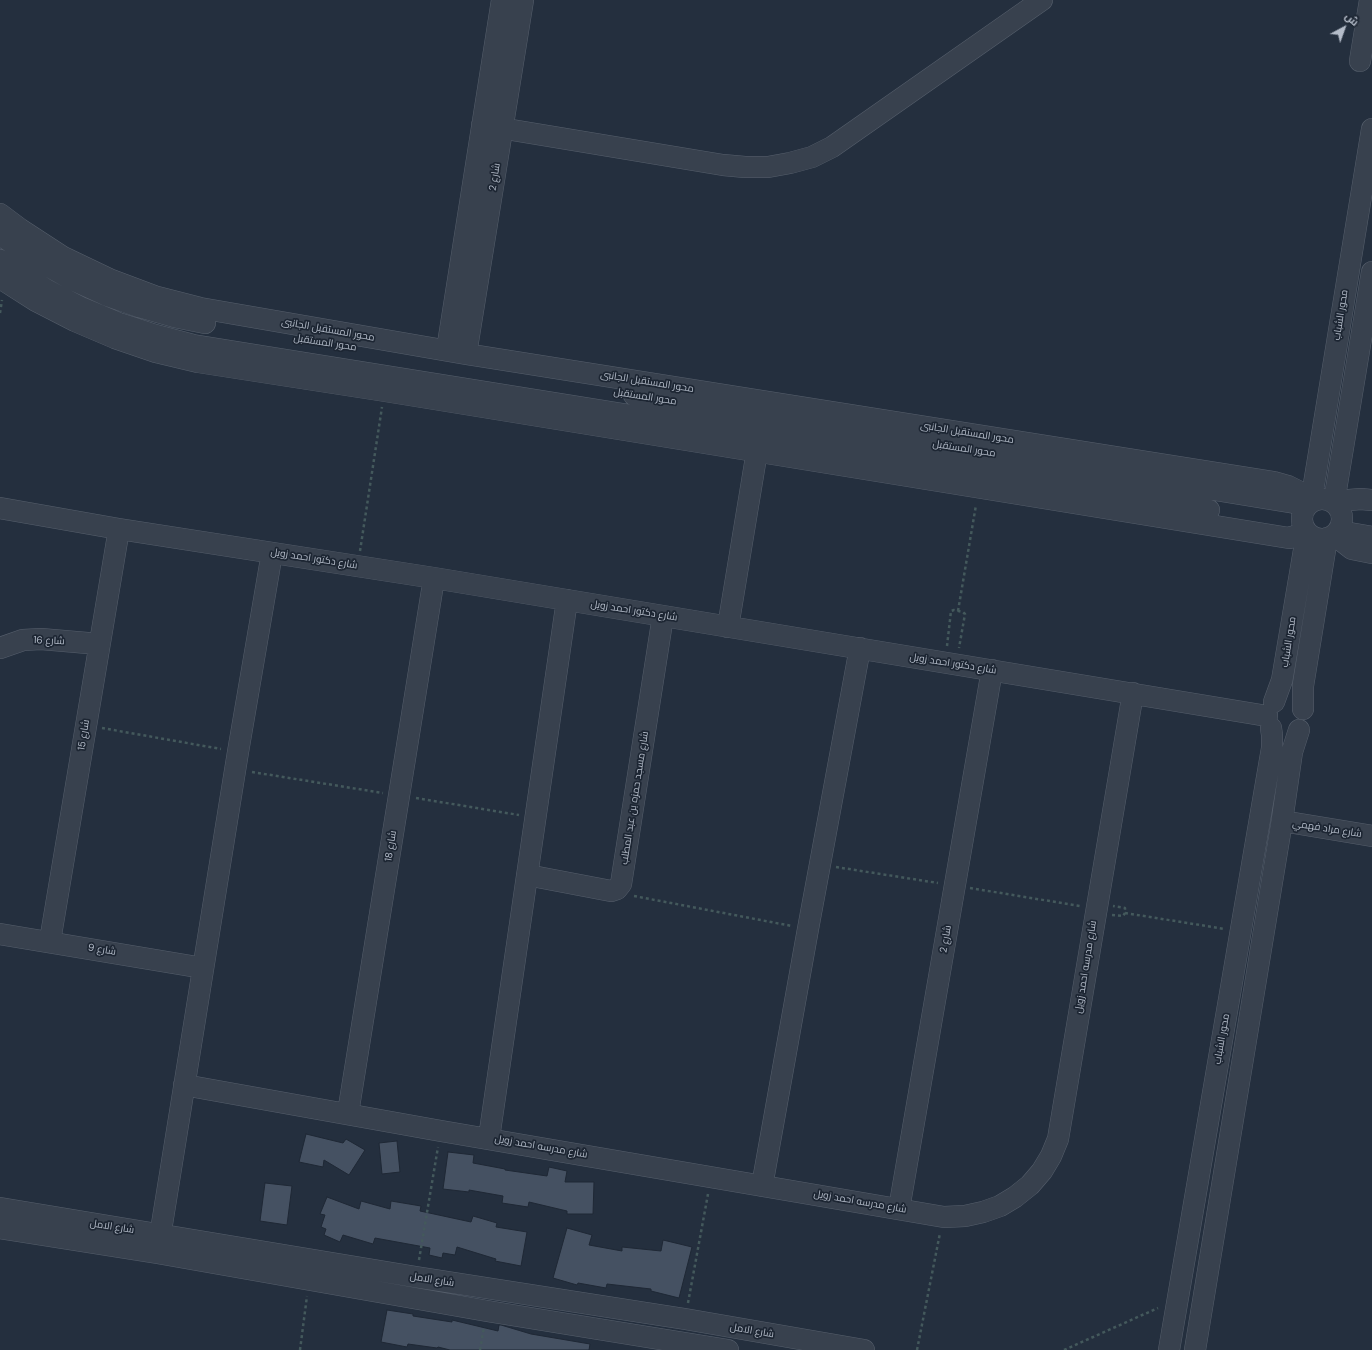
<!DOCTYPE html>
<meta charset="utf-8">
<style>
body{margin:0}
#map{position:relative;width:1372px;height:1350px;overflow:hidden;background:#242f3e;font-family:"DM Sans",Cairo,sans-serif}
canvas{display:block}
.north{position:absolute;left:1324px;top:8px;width:40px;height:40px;-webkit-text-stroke:3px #1d2633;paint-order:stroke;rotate:41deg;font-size:11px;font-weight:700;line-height:16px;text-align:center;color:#b4bcc9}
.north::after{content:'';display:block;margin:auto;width:14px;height:18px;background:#b4bcc9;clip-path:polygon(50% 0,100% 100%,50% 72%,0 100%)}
</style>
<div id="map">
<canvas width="1372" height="1350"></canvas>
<div class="north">ش</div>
</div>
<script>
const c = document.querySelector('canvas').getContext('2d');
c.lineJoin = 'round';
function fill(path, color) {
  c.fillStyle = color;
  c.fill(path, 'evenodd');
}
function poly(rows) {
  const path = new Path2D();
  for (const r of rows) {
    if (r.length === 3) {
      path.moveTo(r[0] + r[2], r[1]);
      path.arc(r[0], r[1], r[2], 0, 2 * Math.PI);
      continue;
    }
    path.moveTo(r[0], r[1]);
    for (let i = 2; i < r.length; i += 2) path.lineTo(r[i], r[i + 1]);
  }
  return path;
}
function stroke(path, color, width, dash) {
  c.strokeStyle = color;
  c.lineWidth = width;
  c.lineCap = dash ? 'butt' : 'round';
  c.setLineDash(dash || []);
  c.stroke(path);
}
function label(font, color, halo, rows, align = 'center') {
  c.font = font + ' "DM Sans",Cairo,sans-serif';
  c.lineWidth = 3.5;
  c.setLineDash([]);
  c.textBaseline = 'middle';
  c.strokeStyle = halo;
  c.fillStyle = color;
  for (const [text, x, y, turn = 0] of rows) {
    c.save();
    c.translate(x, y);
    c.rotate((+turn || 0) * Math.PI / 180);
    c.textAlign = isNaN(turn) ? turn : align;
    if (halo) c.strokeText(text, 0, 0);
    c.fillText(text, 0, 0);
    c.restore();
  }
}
const building = poly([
 [306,1134,343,1143,346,1139,365,1150,349,1175,324,1160,323,1167,299,1162,306,1134],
 [397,1141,400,1172,382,1174,379,1143,397,1141],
 [448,1152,474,1155,473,1163,505,1169,505,1170,547,1176,549,1167,567,1171,565,1182,594,1182,593,1214,567,1214,567,1211,529,1202,528,1207,502,1203,503,1196,469,1190,469,1192,443,1189,448,1152],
 [265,1183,292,1186,287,1225,260,1221,265,1183],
 [327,1197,359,1209,361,1201,390,1209,391,1201,421,1206,420,1211,471,1222,473,1216,497,1223,496,1227,527,1232,521,1266,495,1261,496,1259,457,1247,455,1255,443,1253,442,1258,429,1255,430,1248,375,1238,373,1244,343,1235,340,1242,324,1235,326,1229,321,1227,325,1215,320,1214,327,1197],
 [567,1228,592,1235,589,1245,622,1251,622,1247,661,1251,663,1240,692,1247,679,1298,651,1291,651,1289,607,1284,606,1288,578,1283,577,1285,553,1278,567,1228],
 [387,1310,413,1314,413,1316,452,1322,452,1320,498,1331,499,1325,501,1325,531,1334,590,1344,589,1350,450,1350,438,1347,437,1348,408,1344,407,1347,381,1342,387,1310]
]);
fill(building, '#455162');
stroke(building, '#1f2835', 1);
const minor = poly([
 [1360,61,1370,0],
 [482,125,723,165,745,167,768,167,790,163,812,157,832,147,1042,0],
 [0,214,20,229,63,257,109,279,157,297,200,308,466,354,1274,482,1288,486,1300,492,1310,502],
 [0,235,41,262,73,280,106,295,140,307,175,317,205,323],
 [0,260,47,290,82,308,118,323,155,335,193,345,760,436,1209,510],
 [0,278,36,301,75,321,115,338,156,352,198,362,385,391,1289,538,1298,535,1305,529],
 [447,350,502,0],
 [466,354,523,0],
 [634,395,1307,505],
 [1322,519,20],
 [1311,502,1372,129],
 [1334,502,1372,272],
 [1338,506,1349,500,1361,499,1372,500],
 [0,508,119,529,434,578,1267,716],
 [1338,531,1372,537],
 [1334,535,1352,549,1372,553],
 [728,627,759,439],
 [0,648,23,640,41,639,99,644],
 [1274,702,1282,680,1307,532],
 [1303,709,1303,686,1327,538],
 [1282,821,1372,836],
 [527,875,611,891,617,889,621,884,663,616],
 [0,934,203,968],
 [50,941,119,529],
 [184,1085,441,1131,944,1217,965,1216,983,1212,1000,1206,1015,1197,1030,1185,1042,1171,1051,1156,1058,1139,1133,693],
 [348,1113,434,578],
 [489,1138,567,600],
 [762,1186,808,929,860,648],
 [0,1208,416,1277,685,1319,864,1350],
 [899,1209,992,670],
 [0,1228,157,1253,487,1311,728,1350],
 [158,1249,238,752,272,553],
 [1169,1350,1272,748,1272,735,1271,728],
 [1195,1350,1282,821,1292,752,1299,730]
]);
stroke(minor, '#565f6c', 22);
stroke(poly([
 [0,313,2,300],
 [360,551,382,407],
 [958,611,976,505],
 [947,646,951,611,954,610,963,612,965,614,959,648],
 [102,728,221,749],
 [252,772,383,793],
 [416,798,519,815],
 [836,867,938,883],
 [970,888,1080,906],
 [634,896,792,926],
 [1125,913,1225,929],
 [1112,915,1123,916,1125,913,1125,908,1113,906],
 [419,1260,438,1147],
 [688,1303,708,1194],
 [300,1350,307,1296],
 [480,1350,484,1327],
 [917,1350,940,1233],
 [1064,1350,1158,1308]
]), '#44595c', 2.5, [3, 3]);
stroke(minor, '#38414e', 21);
label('10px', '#b4bcc9', '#1d2633', [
 ["شارع 2",495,177,-81],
 ["محور الشباب",1341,315,-81],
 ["محور المستقبل الجانبى",328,330,10],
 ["محور المستقبل",325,343,9],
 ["محور المستقبل الجانبى",647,382,9],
 ["محور المستقبل",645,397,9],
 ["محور المستقبل الجانبى",967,433,9],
 ["محور المستقبل",964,449,9],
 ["شارع دكتور احمد زويل",314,559,9],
 ["شارع دكتور احمد زويل",634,611,9],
 ["شارع 16",49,641,2],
 ["محور الشباب",1289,642,-81],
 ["شارع دكتور احمد زويل",953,664,9],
 ["شارع 15",84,735,-81],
 ["شارع مسجد حمزه بن عبد المطلب",635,798,-81],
 ["شارع مراد فهمي",1327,829,9],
 ["شارع 18",391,846,-81],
 ["شارع 2",946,939,-80],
 ["شارع 9",102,950,10],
 ["شارع مدرسه احمد زويل",1086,967,-81],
 ["محور الشباب",1222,1039,-80],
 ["شارع مدرسه احمد زويل",541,1147,10],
 ["شارع مدرسه احمد زويل",860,1202,10],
 ["شارع الامل",112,1227,9],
 ["شارع الامل",432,1280,9],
 ["شارع الامل",752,1331,10]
]);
</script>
